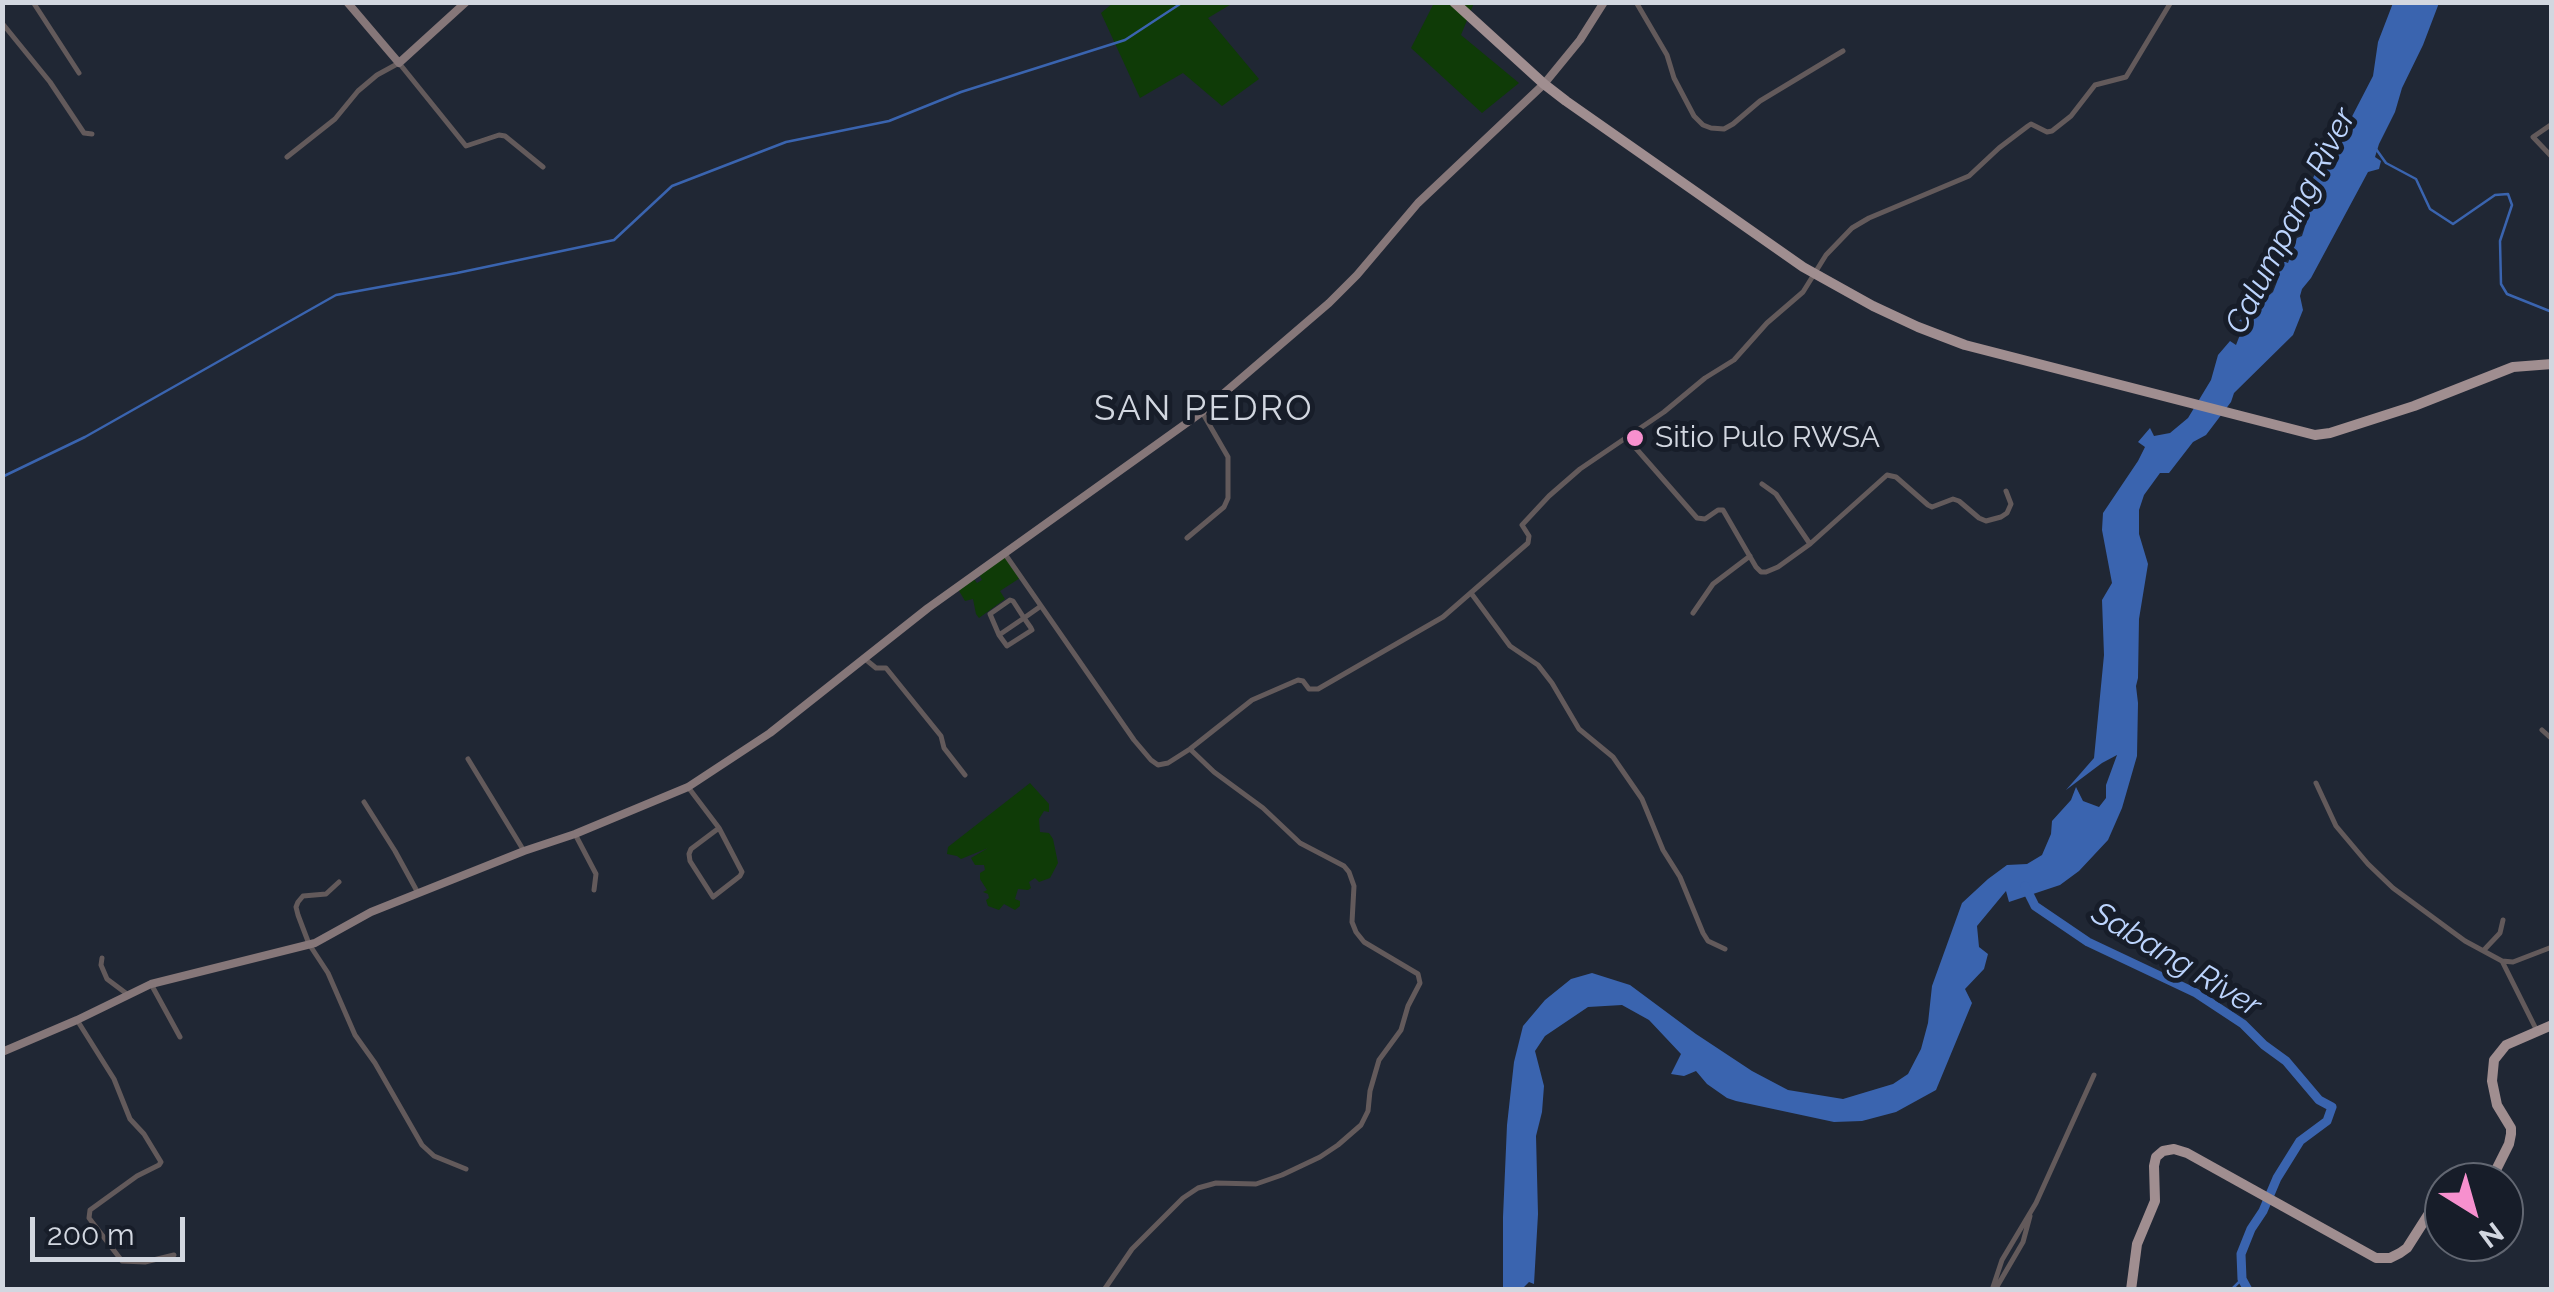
<!DOCTYPE html>
<style>
body{margin:0}
#map{position:relative;width:2554px;height:1292px;overflow:hidden;background:#202734;font-family:Raleway,sans-serif}
canvas{display:block}
.frame{position:absolute;inset:0;border:5px solid #d2d7e0;pointer-events:none}
.north{position:absolute;left:2424px;top:1162px;width:100px;height:100px;box-sizing:border-box;background:#171d29;border:2px solid #626772;border-radius:50%;rotate:143deg;font-size:28px;font-weight:700;line-height:40px;text-align:center;color:#d2d7e0}
.north::after{content:'';display:block;margin:auto;width:35px;height:45px;background:#f790ce;clip-path:polygon(50% 0,100% 100%,50% 72%,0 100%)}
.scale{position:absolute;left:30px;top:1217px;width:155px;height:45px;box-sizing:border-box;border:5px solid #d2d7e0;border-top:0;padding-left:12px;font-size:30px;line-height:35px;white-space:nowrap;color:#d2d7e0;-webkit-text-stroke:8px #171d29;paint-order:stroke}
</style>
<div id="map">
<canvas width="2554" height="1292"></canvas>
<div class="frame"></div>
<div class="north">N</div>
<div class="scale">200 m</div>
</div>
<script>
const c = document.querySelector('canvas').getContext('2d');
c.lineJoin = 'round';
function fill(path, color) {
  c.fillStyle = color;
  c.fill(path, 'evenodd');
}
function poly(rows) {
  const path = new Path2D();
  for (const r of rows) {
    path.moveTo(r[0], r[1]);
    for (let i = 2; i < r.length; i += 2) path.lineTo(r[i], r[i + 1]);
  }
  return path;
}
function stroke(path, color, width, dash) {
  c.strokeStyle = color;
  c.lineWidth = width;
  c.lineCap = dash ? 'butt' : 'round';
  c.setLineDash(dash || []);
  c.stroke(path);
}
function label(font, color, halo, rows, align = 'center') {
  c.font = font + ' Raleway,sans-serif';
  c.lineWidth = 10;
  c.setLineDash([]);
  c.textBaseline = 'middle';
  c.strokeStyle = halo;
  c.fillStyle = color;
  for (const [text, x, y, turn = 0] of rows) {
    c.save();
    c.translate(x, y);
    c.rotate((+turn || 0) * Math.PI / 180);
    c.textAlign = isNaN(turn) ? turn : align;
    if (halo) c.strokeText(text, 0, 0);
    c.fillText(text, 0, 0);
    c.restore();
  }
}
fill(poly([
 [1113,3,1233,3,1208,18,1259,79,1222,106,1183,73,1140,98,1101,13],
 [1434,3,1474,3,1461,35,1519,83,1482,113,1411,48],
 [1005,556,1020,578,1000,591,1005,599,979,618,976,614,973,599,965,601,958,589,974,579,977,583,982,580,979,574],
 [1030,783,1049,804,1049,812,1044,811,1039,819,1040,832,1049,833,1053,839,1058,863,1050,878,1039,882,1035,878,1029,882,1031,888,1028,890,1018,889,1015,899,1020,901,1020,906,1015,910,1004,904,999,910,988,906,986,900,989,898,988,894,983,892,987,890,980,879,980,873,985,870,984,865,975,865,971,858,988,848,961,859,957,856,947,854,948,847]
]), '#0f3b07');
fill(poly([
 [2393,3,2439,3,2423,45,2402,88,2395,112,2379,144,2375,157,2381,161,2379,169,2368,172,2311,278,2302,289,2300,296,2303,310,2293,335,2234,393,2231,402,2206,435,2193,442,2169,473,2160,473,2144,495,2139,510,2139,534,2148,564,2139,619,2138,678,2136,686,2138,703,2137,756,2122,808,2108,840,2079,871,2060,885,2009,902,2006,891,1977,926,1979,947,1988,954,1984,969,1965,989,1972,1003,1936,1090,1896,1112,1862,1121,1834,1122,1736,1101,1727,1098,1707,1084,1696,1071,1684,1076,1671,1074,1681,1054,1649,1020,1622,1005,1588,1007,1545,1036,1535,1051,1544,1086,1542,1112,1536,1136,1538,1214,1534,1284,1529,1282,1522,1289,1503,1290,1503,1217,1507,1125,1514,1062,1523,1026,1545,1000,1571,979,1592,973,1630,985,1696,1034,1752,1071,1788,1090,1843,1099,1893,1084,1908,1074,1921,1049,1928,1023,1932,986,1962,903,1988,879,2007,865,2027,864,2042,855,2051,834,2052,821,2071,800,2076,787,2083,801,2099,807,2106,798,2106,785,2117,755,2102,763,2066,790,2094,758,2104,655,2102,600,2112,583,2102,530,2103,513,2138,461,2145,447,2138,442,2150,428,2154,436,2170,433,2188,418,2211,380,2218,355,2230,341,2236,345,2245,322,2239,321,2273,292,2280,274,2275,265,2277,259,2288,263,2297,238,2302,236,2307,220,2306,217,2296,229,2293,223,2318,167,2330,159,2373,76,2378,42]
]), '#3a64af');
stroke(poly([
 [2376,149,2386,163,2416,179,2430,209,2453,224,2495,195,2508,194,2512,205,2500,241,2501,284,2507,294,2552,312],
 [2,477,85,437,336,295,457,273,614,240,672,186,786,142,889,121,961,92,1125,40,1183,2],
 [2231,1290,2242,1279]
]), '#3a64af', 2.5);
stroke(poly([
 [2025,886,2035,906,2088,942,2196,993,2243,1024,2264,1045,2286,1061,2319,1100,2332,1107,2327,1121,2300,1141,2277,1178,2263,1211,2251,1229,2241,1254,2242,1279,2248,1290]
]), '#3a64af', 9);
stroke(poly([
 [33,2,79,73],
 [1636,2,1667,55,1674,78,1694,116,1703,125,1711,128,1724,129,1733,124,1760,101,1843,51],
 [2,23,50,82,84,133,92,134],
 [2552,124,2533,137,2552,157],
 [287,157,335,119,358,91,377,75,399,63,466,146,499,135,505,136,543,167],
 [1626,437,1697,518,1705,519,1718,510,1723,510,1756,567,1761,572,1766,572,1778,567,1810,544,1776,494,1762,484],
 [1187,538,1224,507,1228,498,1228,457,1202,412],
 [1810,544,1887,475,1896,477,1928,505,1932,507,1953,499,1959,501,1979,518,1986,521,2001,517,2007,513,2011,504,2006,491],
 [1005,554,1134,740,1151,760,1158,765,1168,763,1190,749,1252,700,1298,680,1303,681,1309,689,1318,689,1443,617,1528,543,1529,536,1522,525,1549,496,1580,469,1664,412,1705,378,1734,360,1767,323,1803,292,1826,255,1852,228,1869,218,1969,176,1999,148,2028,126,2031,124,2047,132,2052,131,2071,116,2095,85,2126,77,2171,2],
 [1471,593,1510,646,1538,665,1552,683,1579,729,1613,757,1642,799,1663,850,1680,877,1703,933,1708,941,1725,949],
 [1693,613,1713,584,1750,556],
 [999,635,1007,646,1032,630,1031,628,1024,618,1013,601,1010,600,990,614,999,635,1024,618,1041,606],
 [865,659,876,668,886,668,941,736,944,748,965,775],
 [2542,730,2552,739],
 [468,759,524,851],
 [2316,783,2336,826,2368,864,2393,888,2465,941,2502,961,2537,1031],
 [688,787,719,828],
 [364,802,395,851,418,893],
 [719,828,742,872,740,876,713,897,690,861,689,854,691,849,719,828],
 [575,834,596,874,594,890],
 [339,882,326,894,303,896,298,902,296,907,298,915,309,944,328,973,355,1035,375,1063,422,1145,434,1156,466,1169],
 [2484,950,2500,933,2503,920],
 [102,958,101,965,107,979,127,994],
 [2502,961,2513,962,2552,947],
 [151,984,180,1037],
 [77,1020,114,1079,130,1119,144,1134,161,1162,159,1165,137,1176,90,1210,89,1218,122,1261,145,1262,174,1255],
 [1104,1290,1132,1249,1183,1198,1198,1188,1216,1183,1256,1184,1282,1175,1320,1157,1338,1145,1361,1125,1368,1111,1370,1091,1379,1060,1401,1030,1408,1006,1420,983,1418,974,1364,942,1356,932,1352,922,1354,886,1349,872,1344,866,1300,843,1263,808,1214,772,1190,749],
 [1992,1290,2002,1260,2036,1203,2094,1075],
 [1995,1290,2023,1242,2030,1216]
]), '#635a5b', 5);
stroke(poly([
 [347,2,399,63,466,2],
 [2,1052,77,1020,151,984,315,943,371,912,524,851,575,834,688,787,770,733,928,608,1202,412,1329,303,1357,275,1418,203,1544,84,1580,40,1604,2]
]), '#867779', 8);
stroke(poly([
 [1454,2,1544,84,1566,101,1803,267,1873,306,1918,327,1965,345,2315,435,2330,433,2414,406,2513,367,2552,364],
 [2490,1182,2509,1144,2511,1134,2511,1128,2497,1105,2492,1081,2494,1060,2506,1045,2552,1025],
 [2131,1290,2137,1244,2155,1201,2154,1166,2156,1157,2163,1151,2174,1149,2187,1153,2376,1258,2390,1258,2400,1253,2407,1248,2428,1215,2444,1205]
]), '#a08e90', 10);
for (const [x, y, r, color] of [
 [1635,438,10,"#f790ce"]
]) {
  const dot = new Path2D();
  dot.arc(x, y, r, 0, 2 * Math.PI);
  c.fillStyle = color;
  c.fill(dot);
  stroke(dot, '#171d29', 4);
}
label('30px', '#d2d7e0', '#171d29', [
 ["Sitio Pulo RWSA",1655,438]
], 'left');
label('italic 32px', '#bcd4fd', '#171d29', [
 ["Calumpang River",2291,221,-63],
 ["Sabang River",2176,960,31]
]);
c.letterSpacing = '2.5px';
label('35px', '#d2d7e0', '#171d29', [
 ["SAN PEDRO",1204,409]
]);
c.letterSpacing = '0px';
</script>
